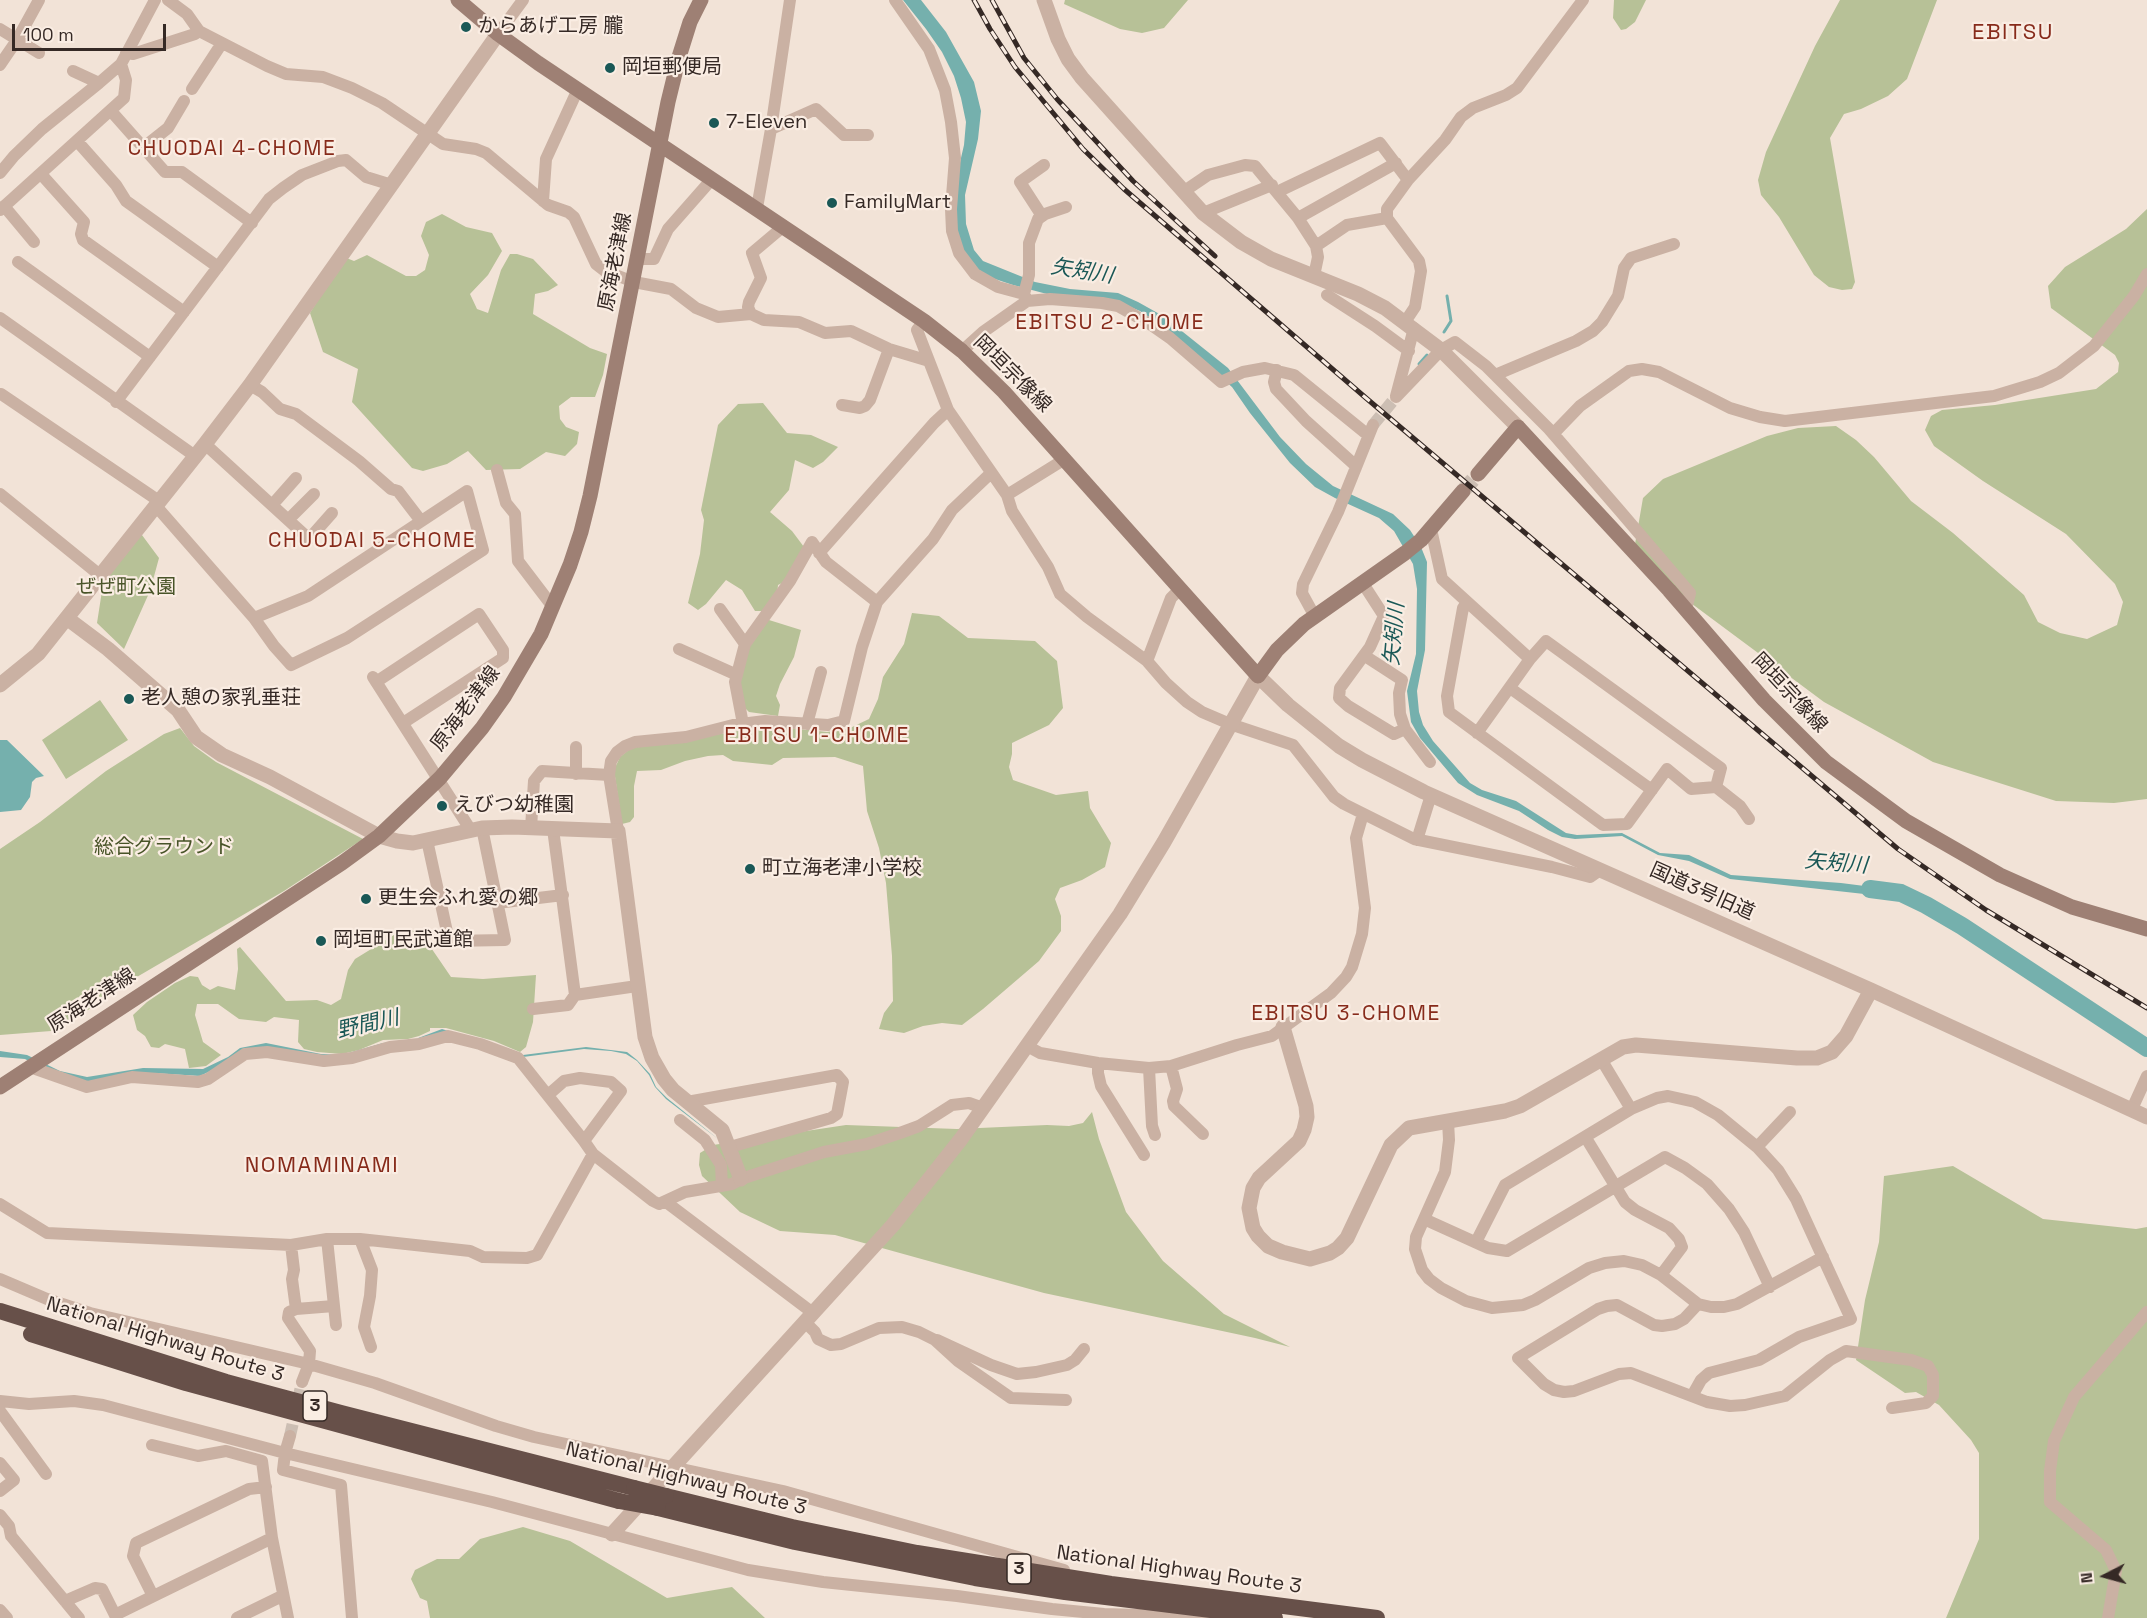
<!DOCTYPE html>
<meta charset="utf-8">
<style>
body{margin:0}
#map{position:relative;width:2147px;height:1618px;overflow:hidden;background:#f2e3d7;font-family:"Space Grotesk",sans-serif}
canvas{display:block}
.north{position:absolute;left:2075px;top:1546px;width:60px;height:60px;-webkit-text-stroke:4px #faede3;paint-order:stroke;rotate:264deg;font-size:16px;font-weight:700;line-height:24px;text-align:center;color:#352925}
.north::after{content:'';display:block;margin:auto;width:21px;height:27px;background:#352925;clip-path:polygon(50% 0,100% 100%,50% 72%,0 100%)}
.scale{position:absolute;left:12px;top:24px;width:154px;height:27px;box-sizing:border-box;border:3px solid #352925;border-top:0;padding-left:8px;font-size:18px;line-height:21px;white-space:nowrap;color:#352925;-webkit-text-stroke:4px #faede3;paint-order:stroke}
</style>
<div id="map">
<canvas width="2147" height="1618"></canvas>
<div class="north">N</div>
<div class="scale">100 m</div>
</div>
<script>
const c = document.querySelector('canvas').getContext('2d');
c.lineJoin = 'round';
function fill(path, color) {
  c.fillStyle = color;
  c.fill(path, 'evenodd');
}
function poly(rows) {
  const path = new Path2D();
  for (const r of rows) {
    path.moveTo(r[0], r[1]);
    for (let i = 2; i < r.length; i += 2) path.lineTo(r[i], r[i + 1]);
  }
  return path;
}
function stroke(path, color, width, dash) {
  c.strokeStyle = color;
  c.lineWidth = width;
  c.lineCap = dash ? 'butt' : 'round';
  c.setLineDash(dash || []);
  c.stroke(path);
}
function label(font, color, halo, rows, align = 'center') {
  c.font = font + ' "Space Grotesk","Noto Sans JP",sans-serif';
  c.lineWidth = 4.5;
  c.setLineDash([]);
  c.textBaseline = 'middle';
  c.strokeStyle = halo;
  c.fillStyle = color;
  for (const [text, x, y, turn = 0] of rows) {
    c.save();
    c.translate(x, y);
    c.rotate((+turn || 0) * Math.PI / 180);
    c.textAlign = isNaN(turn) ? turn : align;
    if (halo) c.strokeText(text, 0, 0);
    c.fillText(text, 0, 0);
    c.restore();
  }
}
fill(poly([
 [1065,0,1188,0,1164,28,1142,33,1120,29,1064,4],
 [1614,0,1646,0,1635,22,1626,29,1621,30,1613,18],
 [1840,0,1937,0,1907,79,1888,96,1861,109,1844,114,1830,138,1855,282,1852,289,1842,290,1829,287,1814,275,1779,217,1761,195,1758,180,1766,152,1815,46],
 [2147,209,2147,799,2114,803,2056,801,1933,762,1824,702,1637,563,1634,550,1643,498,1663,479,1767,436,1798,428,1836,426,1856,440,1874,457,1911,501,1953,533,2024,595,2038,622,2060,633,2087,639,2117,625,2123,602,2115,584,2066,534,1983,481,1934,446,1925,430,1931,416,1942,410,1995,405,2096,389,2118,372,2119,363,2115,355,2051,308,2048,286,2065,267,2126,229],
 [442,214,466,227,492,233,502,251,488,275,470,294,477,309,488,313,501,270,510,254,517,254,533,259,558,285,548,291,535,294,533,314,590,348,607,354,603,375,595,397,571,397,559,406,560,419,566,427,579,432,577,444,565,456,546,452,520,469,486,470,468,451,447,464,423,471,412,468,352,402,358,369,323,352,310,313,344,257,354,261,367,255,406,276,416,276,425,270,429,255,421,236,426,222],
 [763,403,787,433,811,435,838,447,823,462,813,468,795,460,789,490,770,512,792,531,804,547,788,580,778,585,777,596,766,611,755,611,742,590,726,580,706,604,698,610,688,603,700,554,704,520,701,510,718,425,738,404],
 [139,531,159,558,150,591,124,649,97,623,104,578],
 [912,613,939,616,968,638,1035,641,1057,661,1063,708,1049,725,1012,743,1012,754,1009,767,1013,780,1056,795,1088,791,1090,808,1111,843,1105,867,1082,880,1060,888,1055,899,1061,916,1061,931,1039,961,983,1009,962,1025,942,1023,923,1026,904,1033,879,1029,884,1013,893,1001,892,956,886,883,879,848,867,811,863,766,835,757,783,758,772,765,733,761,723,755,708,756,685,761,661,770,637,771,634,786,634,817,630,822,622,824,614,770,620,757,631,748,770,726,827,732,848,729,869,719,878,699,883,677,904,644],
 [769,620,801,630,794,657,780,684,776,696,780,705,778,716,749,712,743,706,739,682,752,638],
 [100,700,128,740,66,779,42,740],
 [180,728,194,746,216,762,363,839,284,891,118,988,77,1018,51,1031,0,1035,0,849,40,822,106,771,164,734],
 [410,929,423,936,451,977,483,979,536,975,533,1022,526,1047,520,1052,494,1041,446,1028,430,1028,430,1031,419,1036,408,1039,383,1040,359,1050,342,1054,317,1052,304,1049,298,1042,299,1020,274,1017,266,1022,239,1019,218,1004,197,1004,195,1015,203,1042,221,1055,206,1066,189,1068,185,1049,165,1044,159,1048,151,1047,145,1036,137,1030,133,1015,147,1002,175,983,190,976,198,977,202,985,210,990,218,986,235,990,238,969,237,949,240,947,286,1001,317,1000,331,1005,341,999,348,970,355,959,394,935],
 [1092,1112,1099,1139,1126,1212,1163,1261,1224,1314,1290,1347,1255,1338,1044,1293,835,1235,780,1231,740,1212,702,1176,699,1165,700,1153,713,1145,846,1125,957,1129,1047,1125,1069,1126,1083,1123],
 [1953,1166,2043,1219,2136,1229,2147,1227,2147,1618,1946,1618,1979,1539,1979,1453,1971,1440,1939,1405,1916,1392,1905,1393,1856,1360,1865,1300,1879,1242,1884,1176],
 [523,1527,570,1541,667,1598,732,1587,765,1618,430,1618,427,1601,420,1598,411,1579,415,1570,437,1559,459,1559,480,1539]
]), '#b7c197');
fill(poly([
 [903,0,921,0,946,32,974,82,981,111,978,139,965,195,966,224,974,250,983,261,1035,282,1070,289,1118,293,1138,302,1163,316,1228,368,1280,437,1306,464,1333,486,1393,514,1410,530,1421,547,1427,562,1425,650,1417,691,1419,712,1423,725,1433,741,1470,783,1482,790,1516,801,1566,833,1577,835,1622,833,1660,853,1689,855,1731,875,1841,883,1896,890,1891,897,1730,879,1689,861,1658,855,1622,836,1575,839,1562,837,1548,830,1519,811,1477,795,1458,783,1420,738,1411,722,1407,691,1416,654,1417,589,1413,564,1394,531,1379,518,1335,498,1315,487,1290,463,1250,413,1232,387,1162,326,1140,311,1128,306,1047,294,1013,285,989,277,975,267,963,252,956,230,958,171,964,145,966,122,961,98,954,76,942,52,926,29],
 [0,740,7,740,44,776,36,778,32,782,30,797,21,810,0,812],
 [442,1029,523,1055,586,1047,627,1052,637,1060,650,1074,656,1087,667,1098,718,1139,666,1099,655,1087,649,1075,637,1061,626,1054,611,1051,584,1049,523,1057,432,1035,339,1058,268,1047,227,1063,200,1076,153,1073,123,1075,93,1082,81,1081,49,1072,25,1059,0,1057,0,1051,27,1055,60,1071,87,1077,143,1068,203,1069,228,1057,240,1048,266,1043,321,1054,342,1055,383,1043,413,1040]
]), '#75b0ad');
stroke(poly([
 [1444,332,1451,321,1447,296],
 [1419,364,1427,355]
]), '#75b0ad', 3);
stroke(poly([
 [1870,889,1901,893,1926,905,1962,926,2147,1048]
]), '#75b0ad', 18);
stroke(poly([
 [1373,425,1396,397],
 [290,1436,302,1382]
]), '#ccbeb3', 12, [12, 6]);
stroke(poly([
 [1463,491,1478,474]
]), '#ccbeb3', 15, [15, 8]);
stroke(poly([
 [168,0,187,14,199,31,267,66,286,74,323,77,352,88,382,103,443,144,476,149,486,153,548,205,568,212,574,217,596,264,605,271,634,282,671,289,696,308,718,317,751,314,764,320,799,322,825,333,851,331,889,349,929,361],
 [895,0,929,49,945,90,951,122,955,158,951,209,952,231,959,253,975,274,998,287,1024,294],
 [0,29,39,53],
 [498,34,523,0],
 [126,53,133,54,195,34,199,31],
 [0,65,17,40,39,0],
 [73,71,99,83,121,64,155,0],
 [192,89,222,43],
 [111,111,165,172,182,172,252,223],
 [771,129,816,109,844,135,868,135],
 [77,141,116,185,126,201,218,267],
 [144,147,168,128,184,101],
 [0,173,14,156,42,129,99,83],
 [41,174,84,222,81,234,83,240,184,312],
 [1183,192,1208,175,1245,165,1255,166,1298,218,1316,246,1318,257,1314,276],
 [1277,192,1380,143,1408,180],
 [543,201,546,159,578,89],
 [4,206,34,242],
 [757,208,771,129,790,0],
 [0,210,124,98,126,80,121,64],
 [1203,213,1272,185],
 [1042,216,1020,182,1044,165],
 [1298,218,1396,163],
 [1316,246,1347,225,1387,218],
 [638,259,654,259,668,229,712,179],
 [18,262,150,357],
 [1327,295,1375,326,1409,351],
 [1027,300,1024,294,1029,275,1029,243,1038,219,1045,214,1066,207],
 [751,314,748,307,749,302,761,278,752,253,784,226],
 [0,318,195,456],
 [924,321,917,330,948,410,1007,495,1012,511,1048,567,1060,594,1087,617,1147,661,1166,683,1187,702,1202,712,1230,724,1293,745,1334,797,1344,804,1414,839,1552,867,1590,877,1600,870],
 [1405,322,1415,307,1421,271,1419,261,1387,218,1387,209,1408,180,1445,140,1461,117,1473,108,1506,95,1517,88,1583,0],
 [962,351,983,332,1027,301,1050,299,1102,303,1118,306,1150,324,1170,338,1221,382,1243,372,1265,368,1294,375,1368,435],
 [1277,370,1274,382,1276,389,1306,421,1356,466],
 [1495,375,1576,341,1593,331,1602,322,1618,296,1624,268,1631,258,1674,244],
 [250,385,262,392,280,409,296,414,359,461,391,489,398,491,421,521],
 [1,394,159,501],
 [1396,396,1414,328],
 [1396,397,1441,350,1455,342,1486,366,1549,429,1620,511,1690,593,1686,610],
 [116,402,269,199,283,188,302,175,338,161,346,160,366,177,392,185],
 [842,405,860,408,865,406,870,400,889,349],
 [1553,434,1580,406,1629,371,1642,369,1659,372,1730,408,1760,417,1785,421,1994,396,2040,382,2059,373,2094,346,2134,296,2147,274],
 [205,444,309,539,332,513],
 [497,470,506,503,515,514,518,561,553,607],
 [0,494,101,576],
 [1007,495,1065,459],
 [273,504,296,478],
 [156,506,254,618,274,646,291,665,347,638,483,550,467,491,308,596,254,618],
 [289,519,314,494],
 [1431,529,1442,579,1530,659],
 [819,553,934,423,948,410],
 [1362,582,1384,616,1370,647,1340,688,1339,698,1348,706,1394,734,1405,729],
 [1467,602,1463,608,1447,696,1449,712,1603,825,1627,824,1667,769,1691,789,1716,787,1740,806,1749,819],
 [720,609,745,644,735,682,743,724],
 [1314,615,1302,593,1303,584,1338,512,1373,425],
 [745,644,790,581,812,542,826,562,877,602],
 [679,649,737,675],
 [1365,656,1402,680,1399,693,1400,714,1405,729,1430,762],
 [1147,661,1171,598,1180,589],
 [373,677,470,829],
 [376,682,479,614,503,650,503,658,403,723],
 [1510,688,1652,790],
 [807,724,821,672],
 [1477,733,1530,659,1546,641,1721,768,1716,787],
 [576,774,576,747],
 [531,828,534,781,542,771,609,775],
 [553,829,575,995,637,986],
 [618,831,609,775,611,761,617,752,625,746,635,742,686,737,733,725,765,721,828,725,844,721,862,647,877,602,933,539,952,510,991,473],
 [427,840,449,941,505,940,482,828],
 [1417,840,1431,795],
 [497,903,563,895],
 [533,1009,568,1005,575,995],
 [1027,1046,1040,1053,1098,1063,1149,1068,1171,1066,1237,1045,1272,1036,1331,993,1346,977,1352,967,1362,934,1365,908,1356,838,1363,814],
 [1601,1059,1631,1109],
 [1098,1063,1098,1073,1101,1086,1144,1155],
 [1171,1066,1177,1089,1173,1101,1174,1106,1203,1134],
 [30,1067,87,1087,132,1077,198,1082,208,1079,245,1054,267,1052,324,1061,352,1058,390,1047,419,1044,448,1036,480,1044,518,1058,584,1141,593,1154,653,1201,659,1204,685,1192,732,1184,741,1179,824,1152,867,1144,900,1133,919,1126,952,1105,969,1103,983,1108],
 [1149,1068,1152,1126,1155,1135],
 [548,1095,564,1081,580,1078,611,1082,621,1091,584,1141],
 [687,1102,837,1075,843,1082,837,1114,831,1118,730,1147],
 [2132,1109,2147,1076],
 [680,1120,705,1140,721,1165,722,1186],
 [1448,1121,1449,1140,1445,1172,1424,1219,1416,1237,1415,1249,1422,1270,1429,1279,1441,1288,1466,1301,1492,1308,1523,1305,1535,1300,1589,1268,1605,1263,1624,1261,1642,1265,1661,1275,1698,1304,1711,1307,1724,1307,1737,1304,1823,1257],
 [1586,1138,1625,1202,1635,1210,1669,1228,1679,1239,1682,1247,1661,1275],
 [1757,1147,1790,1112],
 [666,1202,813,1313],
 [0,1204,47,1233,291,1245,327,1239,360,1239,470,1251,483,1257,527,1258,537,1255,593,1154],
 [1424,1219,1488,1248,1507,1251,1665,1157,1685,1168,1707,1184,1729,1209,1744,1232,1770,1287],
 [327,1239,336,1325],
 [360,1239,372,1270,370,1296,364,1327,371,1347],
 [1476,1242,1505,1185,1631,1109,1657,1098,1668,1096,1695,1102,1718,1115,1757,1147,1778,1170,1796,1199,1851,1319,1799,1337,1759,1360,1709,1373,1701,1380,1692,1396],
 [291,1245,294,1270,292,1279,296,1309,289,1312,288,1318,310,1351,309,1364,302,1382],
 [0,1279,47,1299,90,1313,309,1364,375,1383,496,1426,534,1437,783,1491,1064,1570],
 [1698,1304,1684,1319,1675,1324,1662,1326,1654,1325,1617,1305,1607,1306,1598,1309,1518,1358,1544,1384,1554,1390,1564,1392,1574,1391,1619,1374,1631,1373,1707,1402,1730,1406,1745,1405,1785,1396,1830,1360,1846,1351,1911,1360,1928,1366,1933,1375,1933,1396,1926,1403,1892,1408],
 [296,1309,334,1306],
 [805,1322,815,1332,818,1339,831,1345,841,1344,879,1328,902,1327,919,1332,935,1340,958,1361,1011,1398,1066,1400],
 [937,1340,991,1365,1017,1374,1036,1372,1067,1365,1075,1360,1084,1349],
 [0,1401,29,1404,74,1401,103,1405,285,1453,492,1502,748,1570,823,1582,957,1596,1052,1609,1104,1614,1210,1617],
 [0,1411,46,1474],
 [290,1436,285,1453,283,1470,341,1485,352,1618],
 [152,1445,198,1456,226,1451,262,1461,272,1538,288,1618],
 [0,1463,14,1480,0,1491],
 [0,1515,9,1526,11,1536,79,1618],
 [153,1596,133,1556,136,1543,249,1489,266,1487],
 [65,1601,95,1588,102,1589,115,1615],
 [0,1610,7,1618],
 [116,1618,115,1615,272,1538],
 [237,1618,282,1596],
 [2108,1618,2116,1571,2106,1550,2050,1502,2050,1471,2054,1441,2074,1397,2147,1312]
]), '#cab1a3', 12);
stroke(poly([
 [1044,0,1058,39,1068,59,1082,78,1203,213,1241,242,1271,259,1358,294,1385,308,1441,350,1518,427],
 [68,619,108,649,178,710,196,737,222,755,270,777,379,836,397,841,413,843,482,828,512,827,618,831,645,1037,652,1058,664,1079,673,1090,722,1130,741,1179],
 [0,685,38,654,205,444,250,385,498,34],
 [1283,1027,1306,1106,1307,1117,1304,1130,1299,1141,1259,1178,1253,1188,1249,1208,1253,1228,1258,1236,1268,1246,1282,1252,1310,1259,1330,1253,1338,1248,1347,1238,1391,1145,1409,1128,1505,1111,1520,1106,1623,1047,1636,1045,1797,1058,1817,1058,1832,1052,1846,1036,1871,990],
 [612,1534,893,1225,961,1139,1120,914,1164,842,1258,676,1288,705,1339,746,1362,760,1424,792,1871,990,2147,1117]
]), '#cab1a3', 15);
stroke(poly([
 [458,0,498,34,538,63,924,321,962,351,1004,392,1258,676,1277,650,1304,624,1405,553,1421,540,1463,491],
 [1478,474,1518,427,1669,590,1764,700,1826,762,1906,821,2000,875,2072,907,2147,929],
 [0,1087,342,863,379,836,440,778,482,728,504,697,541,634,570,565,581,532,590,496,668,102,679,57,690,22,701,0]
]), '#9e8074', 15);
stroke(poly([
 [0,1311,226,1382,341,1413,634,1488],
 [31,1334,186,1383,619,1501],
 [666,1496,792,1527,917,1553,1111,1584,1377,1618],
 [658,1508,795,1542,975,1578,1065,1592,1275,1618]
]), '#675049', 16);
const rail = poly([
 [974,0,990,29,1015,67,1083,149,1124,189,1366,398,1898,849,1986,910,2147,1008],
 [992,0,1024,58,1057,99,1133,181,1215,256]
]);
stroke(rail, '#352925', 5);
stroke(rail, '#faede3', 3, [9]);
stroke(poly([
 [634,1488,666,1496],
 [619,1501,658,1508]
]), '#675049', 16);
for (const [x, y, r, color] of [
 [466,27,6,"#1a5856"],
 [610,68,6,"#1a5856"],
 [714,123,6,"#1a5856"],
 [832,203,6,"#1a5856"],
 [129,699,6,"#1a5856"],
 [442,806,6,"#1a5856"],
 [750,869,6,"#1a5856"],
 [366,899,6,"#1a5856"],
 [321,941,6,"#1a5856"]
]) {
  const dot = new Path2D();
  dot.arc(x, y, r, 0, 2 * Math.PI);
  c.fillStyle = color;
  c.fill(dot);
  stroke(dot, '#faede3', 2);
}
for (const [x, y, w] of [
 [315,1406,24],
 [1019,1569,24]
]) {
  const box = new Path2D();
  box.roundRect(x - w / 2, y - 15, w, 30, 4.5);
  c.fillStyle = '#faede3';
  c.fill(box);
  stroke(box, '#352925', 1.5);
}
label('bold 18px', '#352925', null, [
 ["3",315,1406],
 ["3",1019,1569]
]);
label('20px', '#352925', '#faede3', [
 ["からあげ工房 朧",478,27],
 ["岡垣郵便局",622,68],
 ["7-Eleven",726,123],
 ["FamilyMart",844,203],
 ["老人憩の家乳垂荘",141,699],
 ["えびつ幼稚園",454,806],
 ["町立海老津小学校",762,869],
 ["更生会ふれ愛の郷",378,899],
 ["岡垣町民武道館",333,941]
], 'left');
label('20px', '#352925', '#faede3', [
 ["原海老津線",616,262,-79],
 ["岡垣宗像線",1012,374,45],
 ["岡垣宗像線",1789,693,47],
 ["原海老津線",466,709,-53],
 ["国道3号旧道",1702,892,24],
 ["原海老津線",92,1001,-33],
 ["National Highway Route 3",165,1340,17],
 ["National Highway Route 3",686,1479,14],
 ["National Highway Route 3",1179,1570,8]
]);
label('20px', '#485428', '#faede3', [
 ["ぜぜ町公園",126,588],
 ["総合グラウンド",164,848]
]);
c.letterSpacing = '1.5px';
label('21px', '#872b1b', '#faede3', [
 ["CHUODAI 4-CHOME",232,149],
 ["EBITSU 2-CHOME",1110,323],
 ["CHUODAI 5-CHOME",372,541],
 ["EBITSU 1-CHOME",817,736],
 ["EBITSU 3-CHOME",1346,1014]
]);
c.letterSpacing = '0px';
label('italic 21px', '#1a5856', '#faede3', [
 ["矢矧川",1082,272,9],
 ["矢矧川",1395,634,-85],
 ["矢矧川",1836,864,5],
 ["野間川",368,1025,-13]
]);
c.letterSpacing = '1.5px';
label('22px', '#872b1b', '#faede3', [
 ["EBITSU",2013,33],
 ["NOMAMINAMI",322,1166]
]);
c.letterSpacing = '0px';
</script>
